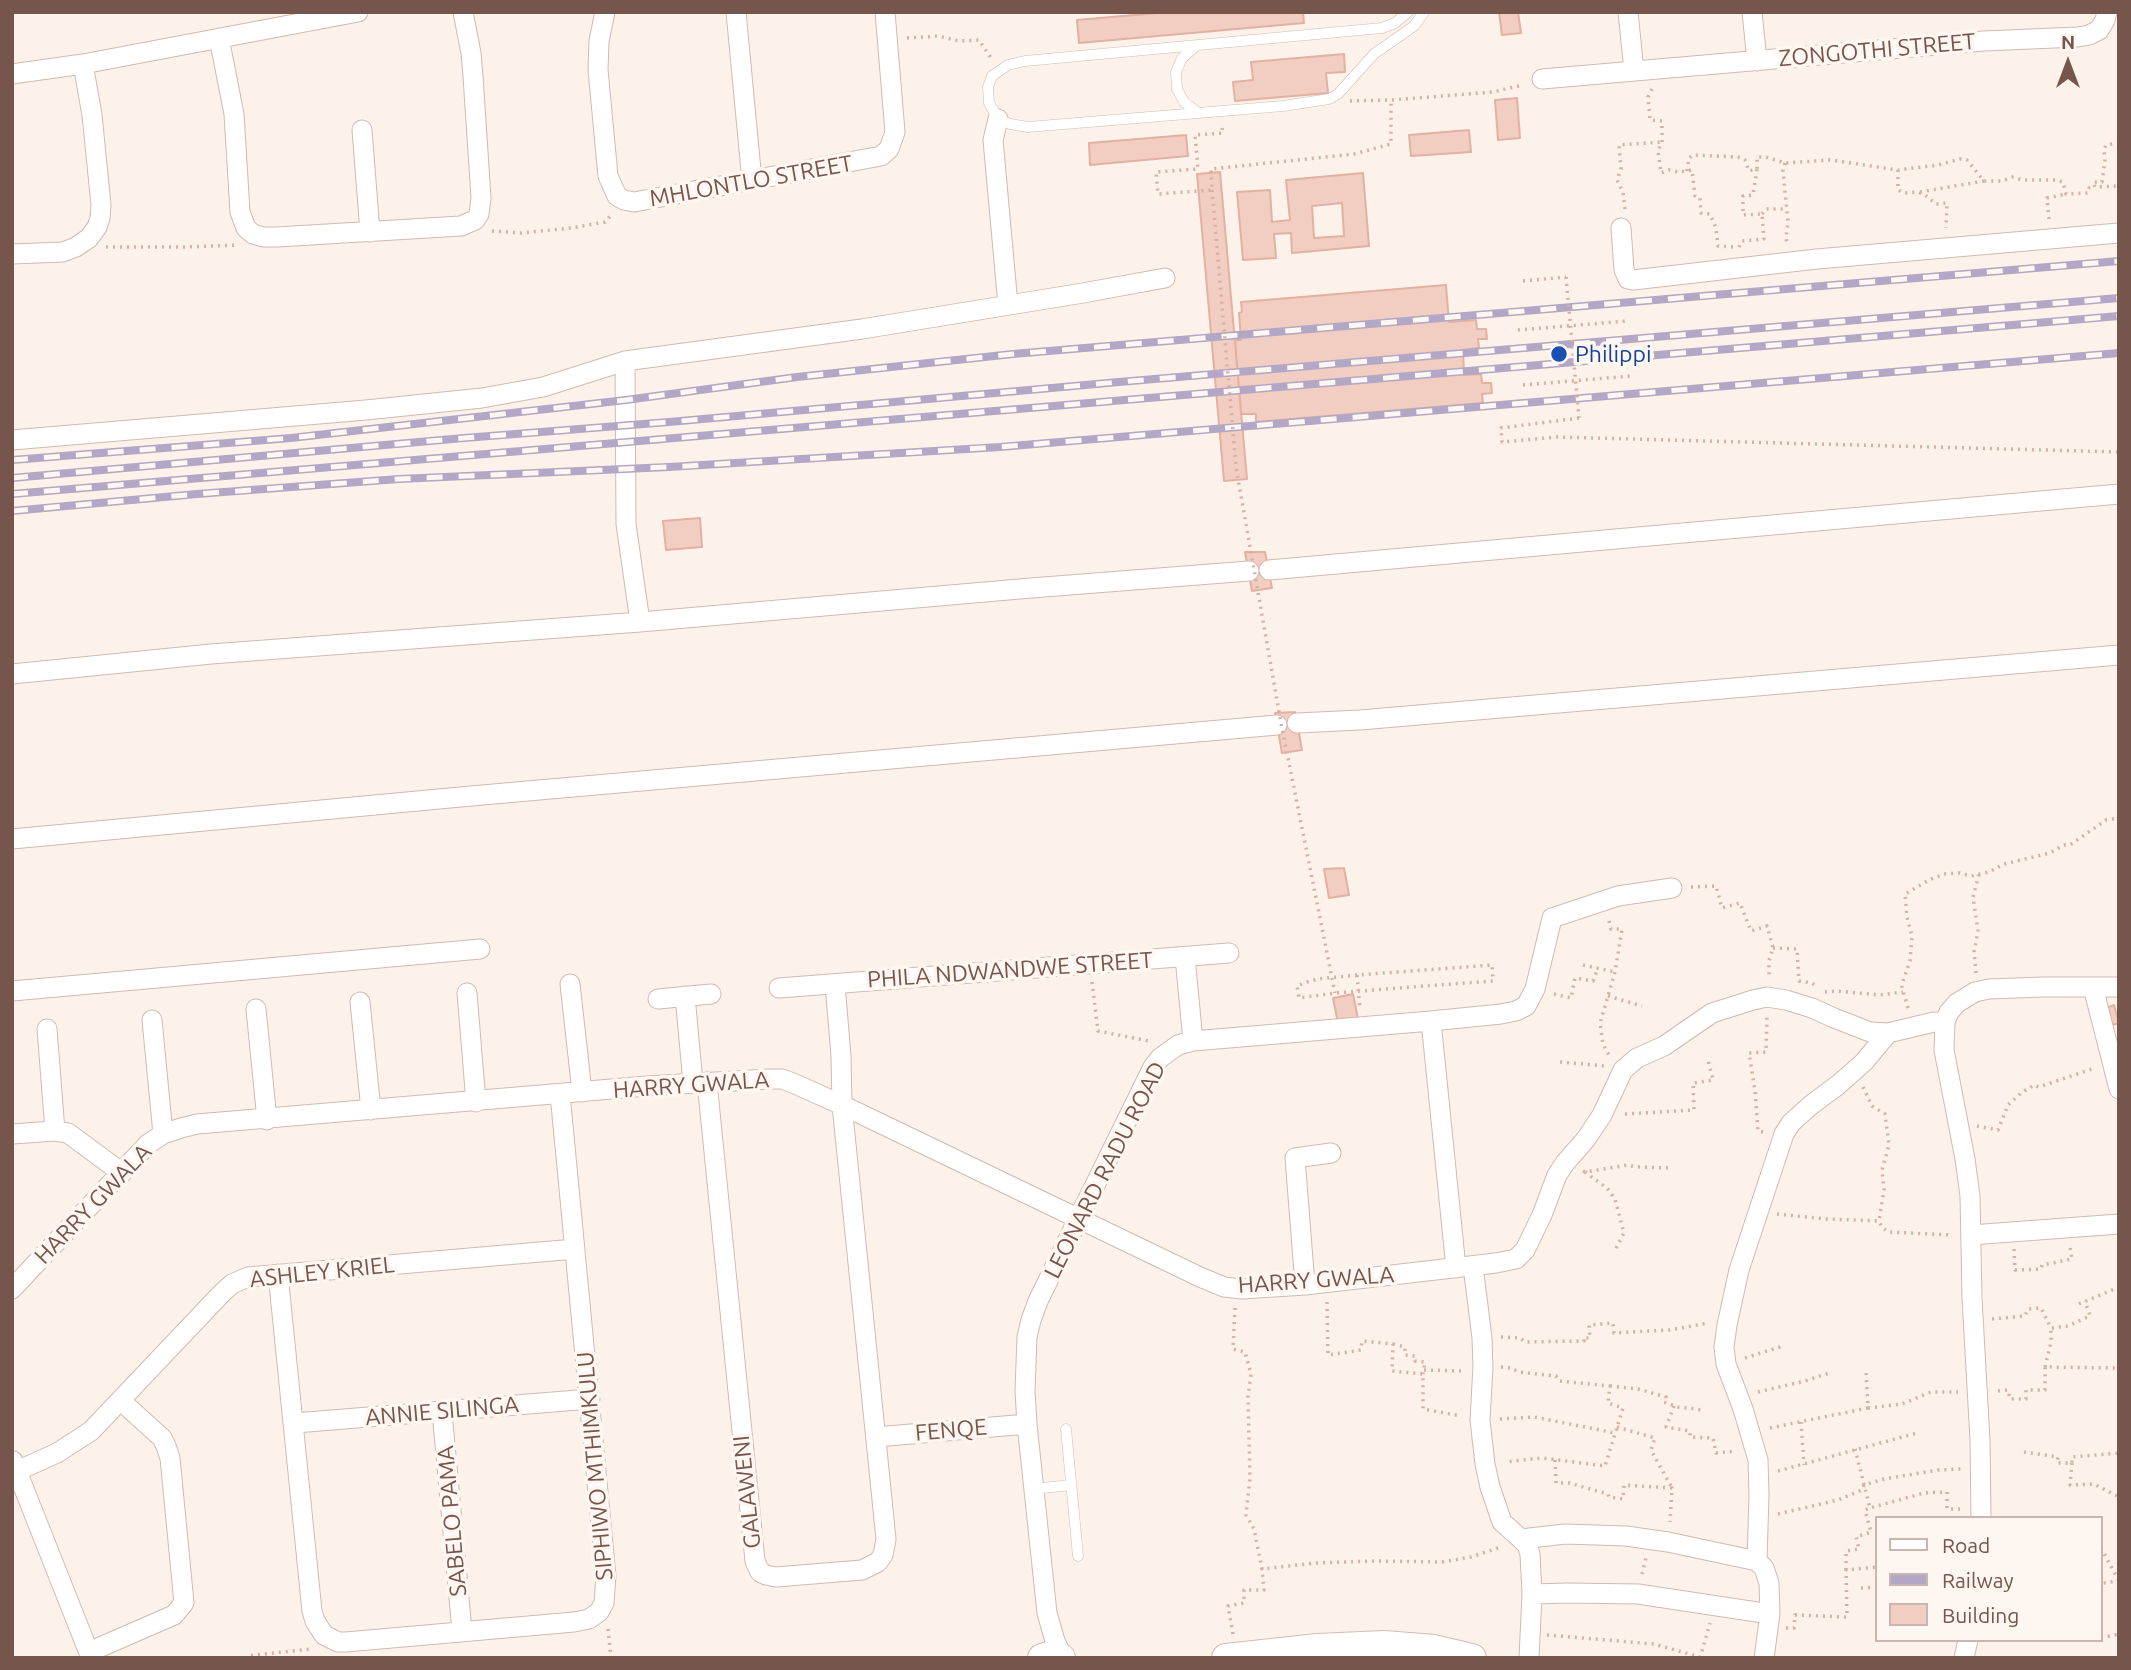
<!DOCTYPE html>
<style>
body{margin:0}
#map{position:relative;width:2131px;height:1670px;overflow:hidden;background:#fcf2e9;font-family:Ubuntu,sans-serif}
canvas{display:block}
.frame{position:absolute;inset:0;border:14px solid #76554d;pointer-events:none}
.legend{position:absolute;left:1875px;top:1516px;width:228px;height:126px;box-sizing:border-box;background:#fef6f0;border:2px solid #c8b6af;margin:0;padding:9px 12px;list-style:none;font-size:21px;color:#76554d}
.legend li{display:flex;align-items:center;gap:14px;height:35px}
.legend b{width:35px;border:2px solid #c8b6af}
.north{position:absolute;left:2033px;top:28px;width:70px;height:70px;-webkit-text-stroke:5px #fef6f0;paint-order:stroke;rotate:0deg;font-size:19px;font-weight:700;line-height:28px;text-align:center;color:#76554d}
.north::after{content:'';display:block;margin:auto;width:24px;height:32px;background:#76554d;clip-path:polygon(50% 0,100% 100%,50% 72%,0 100%)}
</style>
<div id="map">
<canvas width="2131" height="1670"></canvas>
<div class="frame"></div>
<ul class="legend">
<li><b style="height:9px;background:#fff"></b>Road</li>
<li><b style="height:9px;background:#b3a7c6"></b>Railway</li>
<li><b style="height:19px;background:#f1cdc2"></b>Building</li>
</ul>
<div class="north">N</div>
</div>
<script>
const c = document.querySelector('canvas').getContext('2d');
c.lineJoin = 'round';
function fill(path, color) {
  c.fillStyle = color;
  c.fill(path, 'evenodd');
}
function poly(rows) {
  const path = new Path2D();
  for (const r of rows) {
    path.moveTo(r[0], r[1]);
    for (let i = 2; i < r.length; i += 2) path.lineTo(r[i], r[i + 1]);
  }
  return path;
}
function stroke(path, color, width, dash) {
  c.strokeStyle = color;
  c.lineWidth = width;
  c.lineCap = dash ? 'butt' : 'round';
  c.setLineDash(dash || []);
  c.stroke(path);
}
function label(font, color, halo, rows, align = 'center') {
  c.font = font + ' Ubuntu,sans-serif';
  c.lineWidth = 7;
  c.setLineDash([]);
  c.textBaseline = 'middle';
  c.strokeStyle = halo;
  c.fillStyle = color;
  for (const [text, x, y, turn = 0] of rows) {
    c.save();
    c.translate(x, y);
    c.rotate((+turn || 0) * Math.PI / 180);
    c.textAlign = isNaN(turn) ? turn : align;
    if (halo) c.strokeText(text, 0, 0);
    c.fillText(text, 0, 0);
    c.restore();
  }
}
const building = poly([
 [1169,12,1303,12,1304,23,1079,43,1077,20,1169,12],
 [1499,12,1518,12,1521,33,1502,35,1499,12],
 [1344,54,1345,72,1326,73,1328,93,1235,101,1233,82,1253,80,1251,62,1344,54],
 [1517,98,1520,138,1498,140,1495,100,1517,98],
 [1469,130,1471,152,1411,156,1409,135,1469,130],
 [1186,135,1188,156,1090,165,1089,143,1186,135],
 [1220,172,1247,479,1224,481,1197,174,1220,172],
 [1363,173,1369,246,1292,253,1291,233,1274,234,1276,258,1243,260,1237,192,1270,190,1272,222,1290,220,1286,180,1363,173],
 [1342,203,1344,236,1314,238,1312,206,1342,203],
 [1446,285,1449,322,1476,320,1477,329,1486,329,1487,339,1478,339,1479,348,1463,350,1464,375,1481,374,1482,383,1491,383,1492,393,1482,394,1483,403,1256,422,1256,414,1241,414,1235,340,1241,340,1239,313,1242,312,1241,302,1446,285],
 [700,518,702,547,666,550,663,521,700,518],
 [1245,552,1265,552,1272,588,1252,591,1245,552],
 [1295,712,1302,750,1282,753,1275,713,1295,712],
 [1344,868,1349,895,1329,898,1324,869,1344,868],
 [1353,994,1358,1019,1338,1023,1333,998,1353,994],
 [2114,1005,2119,1023,2109,1026,2103,1009,2114,1005]
]);
fill(building, '#f1cdc2');
stroke(building, '#e3b1a2', 2);
const lane = poly([
 [1408,12,1395,23,1382,28,1025,61,1008,65,992,76,988,87,989,103,998,119,1010,124,1028,127,1283,106,1329,99,1338,94,1374,54,1414,26,1424,12],
 [1196,46,1182,58,1176,72,1177,89,1184,102,1198,113],
 [1066,1429,1078,1556],
 [1033,1489,1071,1485]
]);
const street = poly([
 [605,12,599,41,598,70,608,176,617,196,624,200,634,202,881,156,889,149,895,132,885,12],
 [736,12,752,181],
 [1628,12,1634,71],
 [1752,12,1757,61],
 [219,38,234,114,240,212,246,228,253,234,263,237,277,237,461,226,475,220,479,214,481,198,473,76,471,53,463,12],
 [12,74,83,64,358,12],
 [1542,79,1983,41,2078,37,2089,35,2099,30,2105,20,2107,12],
 [998,119,993,140,1008,305],
 [362,130,370,232],
 [1621,228,1624,270,1628,279,1633,280,1817,259,2119,233],
 [12,254,63,252,76,247,89,238,97,227,100,218,101,205,92,115,83,64],
 [625,361,626,524,640,622],
 [12,440,366,410,482,398,543,387,625,361,862,329,1083,293,1165,278],
 [1269,570,2119,494],
 [12,674,211,654,640,622,1031,588,1249,571],
 [1297,723,1360,720,2119,655],
 [12,839,471,796,1277,725],
 [1185,957,1193,1041],
 [570,984,582,1092],
 [2093,987,2119,1089],
 [779,988,1229,953],
 [12,991,480,949],
 [467,993,476,1102],
 [685,996,693,1083],
 [658,999,711,994],
 [360,1002,371,1110],
 [256,1009,267,1120],
 [152,1020,163,1134],
 [1431,1021,1456,1268],
 [47,1029,55,1131],
 [707,1082,755,1561,760,1572,766,1575,776,1577,862,1570,878,1562,883,1555,886,1539,842,1105,841,1056,835,984],
 [12,1134,55,1131,68,1133,122,1173],
 [1971,1235,2119,1224],
 [1473,1266,1482,1338,1483,1366,1480,1420,1485,1464,1490,1487,1502,1522,1521,1539,1527,1545,1530,1554,1532,1594,1529,1658],
 [278,1274,312,1611,315,1621,324,1635,338,1642,346,1642,574,1622,589,1619,599,1612,604,1603,606,1576,560,1094],
 [1305,1285,1295,1158,1331,1153],
 [12,1289,148,1144,163,1134,181,1128,197,1124,647,1086,768,1079,782,1079,793,1083,842,1105,1200,1277,1224,1287,1242,1289,1305,1285,1496,1263,1516,1259,1525,1250,1542,1215,1557,1175,1565,1163,1586,1139,1602,1115,1623,1070,1637,1058,1664,1046,1712,1013,1753,1000,1767,997,1786,1000,1812,1008,1834,1018,1870,1032,1888,1033,1934,1022,1945,1022],
 [442,1412,462,1631],
 [295,1423,590,1399],
 [876,1437,1027,1424],
 [13,1461,91,1658],
 [17,1471,57,1453,91,1431,222,1293,232,1284,248,1277,575,1249],
 [1981,1518,1980,1440,1972,1298,1970,1196,1965,1159,1944,1050,1945,1022,1949,1012,1957,1003,1975,992,1989,989,2043,987,2119,987],
 [1521,1539,1565,1534,1626,1536,1668,1542,1757,1561,1764,1568,1769,1583,1770,1614,1764,1658],
 [1757,1561,1759,1495,1758,1460,1743,1409,1726,1364,1724,1347,1727,1325,1739,1270,1784,1134,1791,1123,1811,1105,1838,1085,1864,1062,1888,1033],
 [1532,1594,1569,1593,1638,1594,1770,1614],
 [89,1652,174,1615,184,1603,170,1458,166,1446,162,1438,121,1401],
 [1063,1658,1055,1641,1047,1613,1027,1424,1025,1391,1027,1337,1031,1320,1038,1301,1153,1067,1160,1058,1178,1045,1193,1041,1431,1021,1501,1014,1516,1011,1526,1006,1535,989,1552,918,1618,896,1672,888],
 [1964,1658,1968,1640]
]);
const secondary = poly([
 [1042,1658,1051,1655,1061,1658],
 [1226,1658,1318,1648,1384,1645,1434,1649,1472,1658]
]);
stroke(lane, '#d0bab1', 11);
stroke(street, '#d0bab1', 21);
stroke(secondary, '#d6bbb1', 30);
stroke(poly([
 [907,38,938,36,959,41,979,40,991,58],
 [1652,89,1648,97,1650,120,1662,121,1662,142,1658,151,1661,173,1669,170,1678,172,1692,170,1695,196,1700,198,1701,213,1710,214,1716,228,1718,246,1734,247],
 [1350,101,1391,100,1493,92,1523,85],
 [1222,128,1223,133,1195,135,1198,169,1156,172,1158,194,1212,190,1211,169,1354,154,1391,144,1391,100],
 [2119,143,2106,145,2104,150,2105,160,2102,182,2093,182,2095,187,2119,186],
 [1785,163,1783,170,1788,222,1786,237,1787,244],
 [1898,170,1898,190,1904,193,1918,192,1925,195,1936,204,1947,203,1946,228],
 [1687,171,1689,158,1693,155,1738,157,1745,160,1749,171,1757,169,1757,157,1766,157,1785,163,1830,160,1898,170,1938,165,1960,159,1967,160,1984,181,2002,181,2012,177,2023,180,2057,180,2063,182,2066,194,2088,193,2089,188,2095,187],
 [1920,192,1984,181],
 [1625,209,1623,192,1617,180,1621,169,1619,145,1662,142],
 [1762,214,1766,209,1787,209],
 [2049,219,2047,198,2066,194],
 [492,231,521,233,571,228,605,222,612,214],
 [106,247,186,247,238,245],
 [1739,247,1742,241,1764,239,1762,214,1743,215,1743,196,1753,195,1757,169],
 [1523,281,1566,277],
 [1518,330,1627,321],
 [1523,385,1631,376],
 [1579,418,1501,428,1502,442,1557,437,2119,452],
 [1691,887,1716,886,1722,908,1740,903,1751,931,1767,926,1773,948,1769,961,1769,977],
 [1609,921,1611,929,1622,929,1615,972,1600,1023,1603,1044,1609,1055],
 [1773,948,1797,949,1799,981,1812,983,1817,987],
 [1583,965,1615,972],
 [1976,973,1974,952,1978,931,1973,897,1979,874],
 [1357,975,1318,979,1307,982,1297,986,1299,998,1335,993,1424,986,1493,981,1492,965,1357,975,1360,1009],
 [1092,982,1098,1031,1149,1041],
 [1825,992,1837,991,1879,995,1903,992],
 [1554,994,1571,998,1575,978,1593,981,1598,968],
 [1608,996,1642,1006],
 [1908,1008,1902,987,1903,981,1910,961,1912,936,1907,917,1905,894,1929,880,1944,874,1960,873,1971,876,1989,872,2004,864,2050,853,2064,845,2070,845,2106,820,2119,818],
 [1560,1062,1605,1066],
 [1863,1087,1872,1106,1885,1114,1889,1145,1882,1170,1884,1190,1879,1221],
 [1625,1114,1694,1110,1693,1083,1713,1080,1708,1060],
 [1977,1126,1998,1130,2008,1105,2021,1093,2034,1085,2039,1087,2095,1068],
 [1763,1132,1758,1131,1755,1091,1749,1053,1766,1052,1767,1017],
 [1583,1171,1585,1172,1628,1165,1636,1167,1671,1168],
 [1585,1172,1607,1188,1615,1199,1624,1233,1614,1252],
 [1777,1214,1826,1219,1879,1221,1882,1227,1888,1232,1952,1235],
 [2014,1249,2015,1270,2041,1269,2042,1265,2072,1259,2070,1247],
 [1327,1302,1328,1355,1361,1350,1362,1341,1393,1344,1392,1371,1423,1374,1423,1409,1461,1416],
 [2079,1304,2119,1287],
 [1235,1308,1233,1349,1245,1352,1251,1374,1248,1397,1250,1478,1246,1515,1254,1529,1262,1569,1315,1563,1375,1561,1442,1562,1471,1557,1501,1547],
 [1992,1319,2025,1316,2028,1309,2041,1308,2051,1328,2068,1326,2090,1316,2085,1301],
 [1501,1337,1520,1338,1525,1342,1584,1341,1583,1338,1590,1338,1589,1325,1613,1323,1614,1333,1670,1330,1708,1323],
 [1393,1344,1405,1347,1405,1355,1415,1356,1415,1361,1425,1362,1423,1374],
 [1745,1358,1783,1346],
 [1501,1367,1511,1368,1519,1372,1556,1376,1559,1381,1610,1386,1608,1403,1623,1408,1605,1466,1543,1458,1505,1462],
 [2045,1367,2051,1342,2051,1328],
 [1424,1370,1464,1371],
 [1610,1386,1638,1389,1666,1397,1664,1402,1678,1407,1703,1410],
 [1998,1391,2008,1390,2010,1399,2026,1399,2026,1390,2045,1390,2045,1367,2119,1368],
 [1758,1392,1805,1381,1829,1373],
 [1674,1406,1666,1427,1690,1431,1690,1437,1713,1438,1716,1453,1736,1451],
 [1868,1408,1902,1404,1931,1392,1958,1392],
 [1500,1419,1534,1417,1615,1433],
 [1801,1422,1804,1465],
 [1617,1427,1655,1438,1651,1450,1672,1488],
 [1770,1428,1868,1408,1866,1371],
 [1855,1449,1870,1508,1924,1493,1947,1492,1947,1509,1962,1509],
 [2024,1452,2058,1457,2057,1463,2072,1463,2072,1457,2119,1453],
 [1555,1460,1556,1483,1569,1483,1608,1494,1609,1497,1623,1499,1624,1485,1672,1488,1670,1522],
 [2072,1463,2070,1485,2094,1484,2119,1497],
 [1778,1471,1917,1433],
 [1778,1514,1838,1500,1862,1490,1864,1485,1884,1479,1938,1470,1961,1469],
 [2101,1548,2119,1581],
 [1846,1570,1846,1551,1859,1549,1856,1537,1871,1532,1865,1510,1870,1508],
 [1642,1574,1646,1558],
 [2101,1577,2103,1583,2119,1581],
 [1861,1588,1877,1587],
 [1786,1628,1794,1628,1795,1615,1847,1617,1846,1570,1877,1567,1877,1570],
 [608,1629,611,1658],
 [1233,1634,1228,1606,1244,1603,1244,1590,1264,1590,1262,1569],
 [1547,1635,1654,1644,1700,1657],
 [2101,1638,2119,1634],
 [246,1658,246,1656,310,1649],
 [1700,1658,1710,1623]
]), '#d6b0a4', 3.5, [2, 5]);
stroke(lane, '#fff', 10);
stroke(street, '#fff', 19);
stroke(secondary, '#fff', 28);
const rail = poly([
 [12,460,291,438,626,400,797,377,1013,354,2119,261],
 [12,478,464,438,669,422,1119,382,2119,298],
 [12,494,2119,316],
 [12,511,197,494,399,479,669,467,1000,447,2119,353]
]);
stroke(rail, '#b3a7c6', 8);
stroke(rail, '#fef6f0', 5, [16]);
stroke(poly([
 [1212,190,1236,467,1281,723,1335,993],
 [1566,277,1579,418]
]), '#d6b0a4', 3.5, [2, 5]);
for (const [x, y, r, color] of [
 [1559,354,9,"#1a4fb4"]
]) {
  const dot = new Path2D();
  dot.arc(x, y, r, 0, 2 * Math.PI);
  c.fillStyle = color;
  c.fill(dot);
  stroke(dot, '#fef6f0', 2.5);
}
label('23px', '#76554d', '#fef6f0', [
 ["ZONGOTHI STREET",1877,50,-5],
 ["MHLONTLO STREET",751,181,-10],
 ["PHILA NDWANDWE STREET",1010,970,-4],
 ["HARRY GWALA",691,1085,-4],
 ["LEONARD RADU ROAD",1105,1170,-63],
 ["HARRY GWALA",93,1204,-46],
 ["ASHLEY KRIEL",322,1272,-6],
 ["HARRY GWALA",1316,1280,-4],
 ["ANNIE SILINGA",442,1411,-5],
 ["FENQE",951,1430,-5],
 ["SIPHIWO MTHIMKULU",595,1466,-95],
 ["GALAWENI",747,1492,-96],
 ["SABELO PAMA",452,1521,-95]
]);
label('23px', '#164399', '#fef6f0', [
 ["Philippi",1575,354]
], 'left');
</script>
